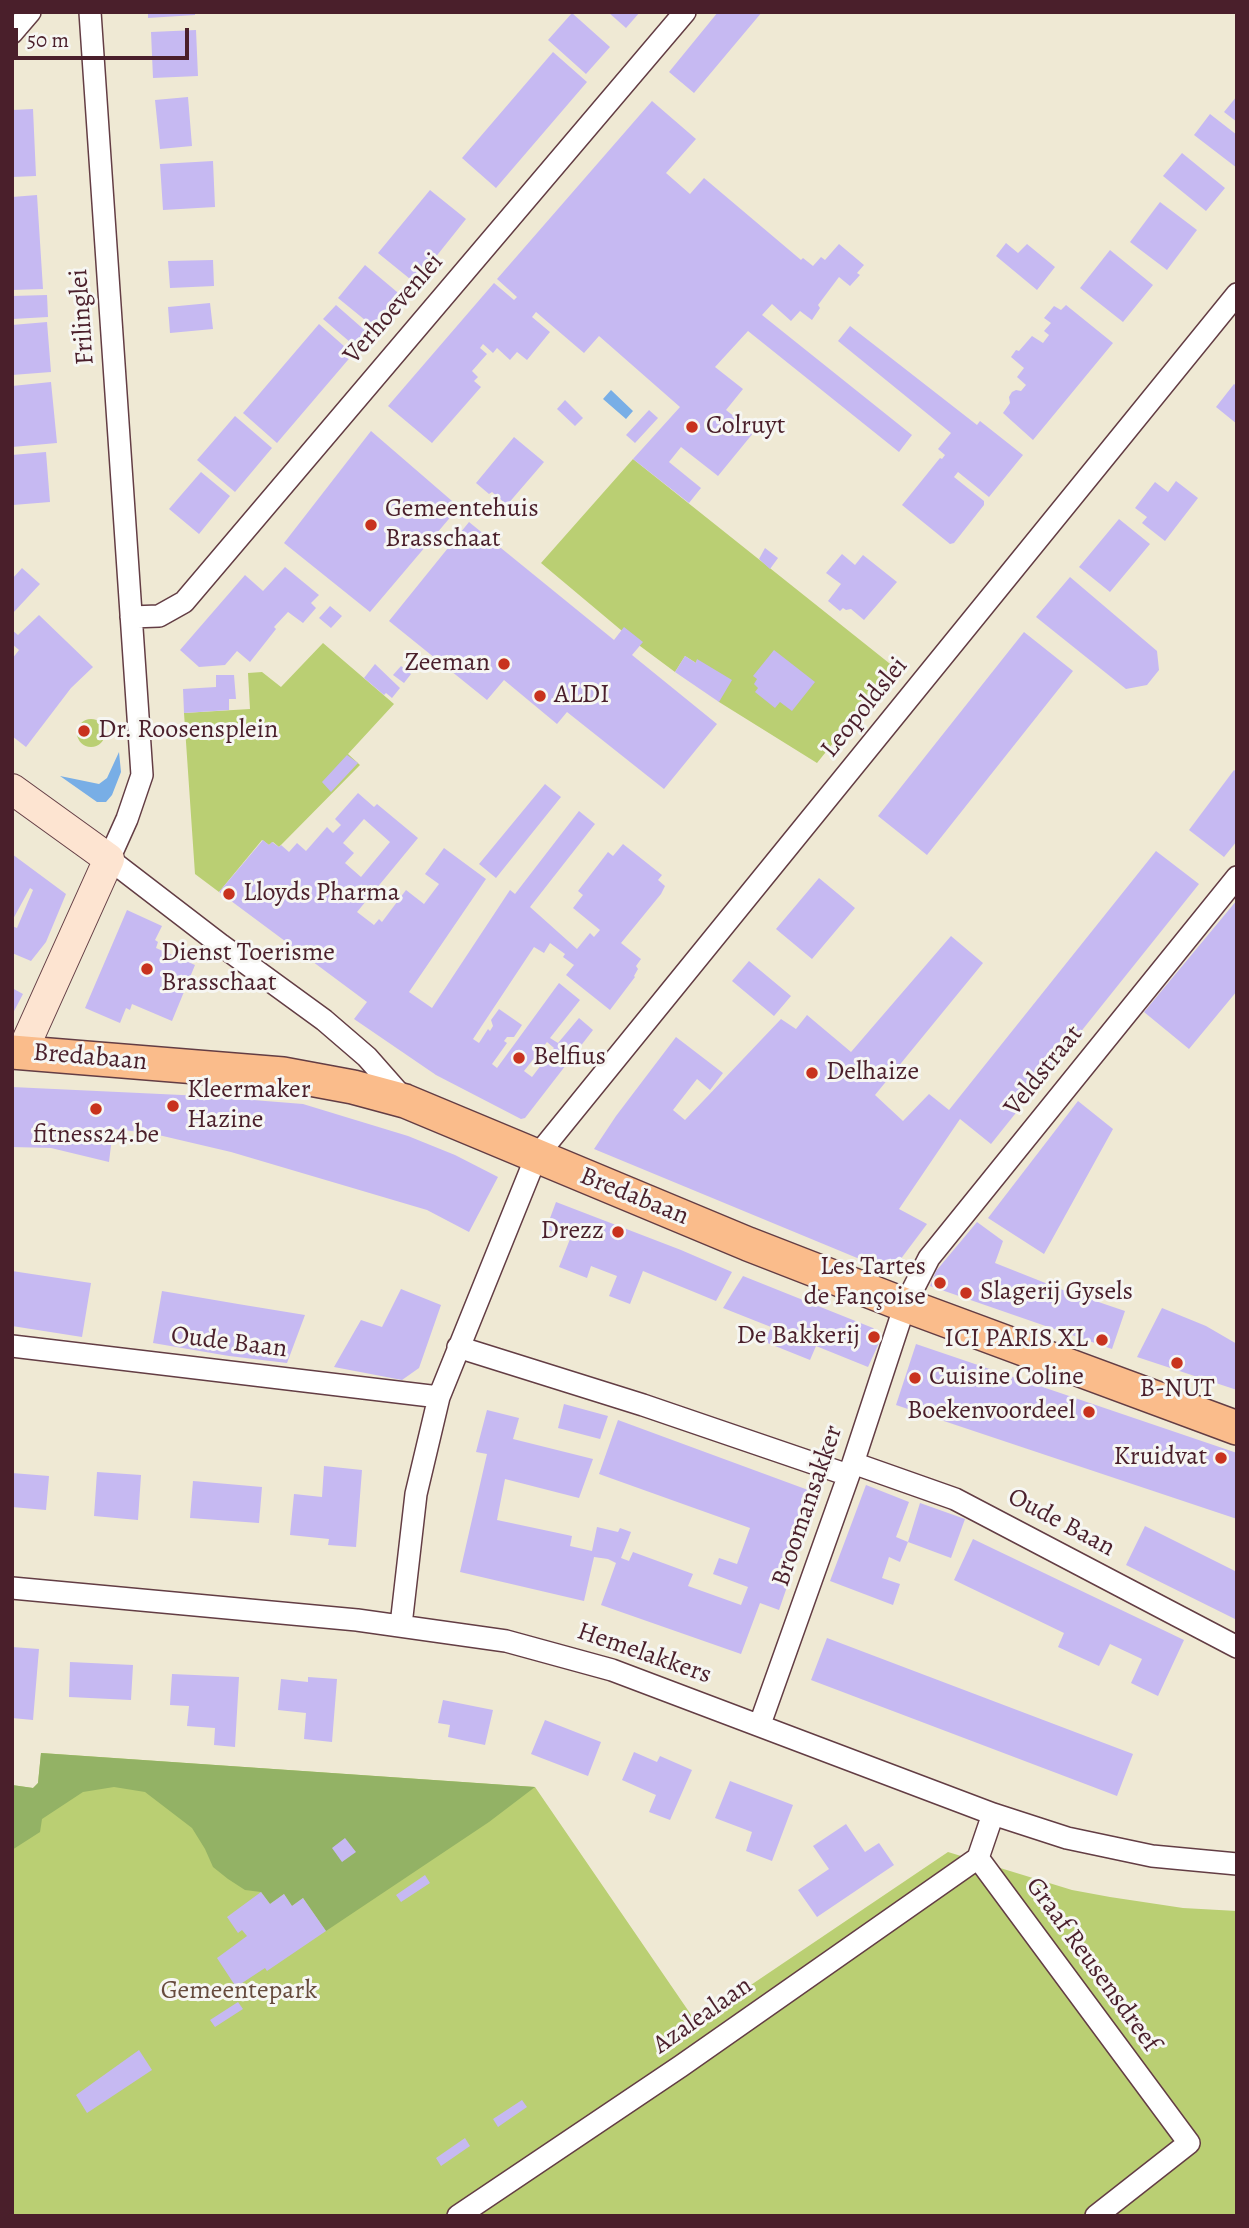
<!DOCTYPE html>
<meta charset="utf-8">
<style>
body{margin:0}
#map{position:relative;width:1249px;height:2228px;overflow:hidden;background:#efe9d4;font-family:Alegreya,serif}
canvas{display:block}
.frame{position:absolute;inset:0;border:14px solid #4a1f2b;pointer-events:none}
.scale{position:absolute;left:14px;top:28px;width:175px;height:32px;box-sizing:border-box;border:4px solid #4a1f2b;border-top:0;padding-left:9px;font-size:21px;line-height:24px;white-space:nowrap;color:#4a1f2b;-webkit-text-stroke:5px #f6f6f2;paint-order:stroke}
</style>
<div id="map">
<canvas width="1249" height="2228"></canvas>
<div class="frame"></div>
<div class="scale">50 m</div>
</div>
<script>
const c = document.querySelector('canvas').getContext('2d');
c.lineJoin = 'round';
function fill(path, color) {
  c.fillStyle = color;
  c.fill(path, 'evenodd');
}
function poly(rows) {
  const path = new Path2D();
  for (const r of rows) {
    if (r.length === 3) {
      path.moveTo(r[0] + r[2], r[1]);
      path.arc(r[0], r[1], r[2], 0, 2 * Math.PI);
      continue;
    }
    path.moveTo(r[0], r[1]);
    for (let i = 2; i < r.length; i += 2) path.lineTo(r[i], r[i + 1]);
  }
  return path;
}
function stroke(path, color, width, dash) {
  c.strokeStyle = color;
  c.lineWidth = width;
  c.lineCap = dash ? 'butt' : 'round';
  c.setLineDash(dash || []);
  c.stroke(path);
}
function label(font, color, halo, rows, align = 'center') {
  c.font = font + ' Alegreya,serif';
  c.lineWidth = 6;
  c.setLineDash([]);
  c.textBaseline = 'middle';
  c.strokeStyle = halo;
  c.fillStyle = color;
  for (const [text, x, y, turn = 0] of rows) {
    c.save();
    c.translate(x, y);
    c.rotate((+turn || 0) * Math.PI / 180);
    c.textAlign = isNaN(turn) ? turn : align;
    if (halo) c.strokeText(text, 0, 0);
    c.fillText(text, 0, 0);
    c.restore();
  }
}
fill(poly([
 [633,459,894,667,817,763,719,702,697,660,696,663,685,656,675,672,640,646,541,563],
 [323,643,394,704,348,754,360,765,279,847,273,842,269,845,262,840,219,892,195,874,184,713,250,709,248,673,262,672,281,687],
 [91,733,14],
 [41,1753,535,1787,696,2022,948,1852,1072,1890,1110,1897,1183,1908,1237,1911,1237,2216,12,2216,12,1785,33,1788,38,1783]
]), '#bacf73');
fill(poly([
 [41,1753,535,1787,489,1822,326,1931,303,1898,292,1906,284,1894,270,1904,261,1892,245,1890,228,1879,213,1867,205,1849,192,1828,145,1792,114,1787,83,1792,42,1819,40,1832,12,1850,12,1785,33,1788,38,1783]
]), '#93b265');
fill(poly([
 [611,390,633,411,626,419,603,399],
 [119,752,121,772,112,795,106,802,97,802,60,776,99,784,107,778]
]), '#78aee6');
fill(poly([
 [148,12,195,12,195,15,148,18],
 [608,12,640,12,626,28],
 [718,12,762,12,694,93,669,72],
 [572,13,610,47,586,74,548,40],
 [196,30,198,76,153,78,151,32],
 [553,52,587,82,496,188,462,158],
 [1237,96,1237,122,1224,112],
 [188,97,192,146,160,149,155,100],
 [652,101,696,139,666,173,690,194,704,178,801,260,803,258,813,266,821,257,825,260,839,244,864,265,857,273,860,275,850,286,839,277,818,305,820,308,812,320,800,311,791,321,772,304,762,315,912,435,899,452,748,331,715,367,743,389,726,410,754,432,718,476,681,447,669,462,701,488,689,503,633,459,680,407,599,336,584,353,536,312,532,317,550,332,527,360,517,352,510,360,497,348,493,353,483,344,480,348,487,354,472,371,478,377,474,381,481,387,432,443,388,406,494,283,514,300,517,297,497,279],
 [33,109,36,176,12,177,12,110],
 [1210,114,1237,135,1237,168,1194,135],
 [1182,153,1225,188,1206,211,1163,176],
 [213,161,215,207,163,210,160,164],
 [430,190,466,219,415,283,378,253],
 [37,195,43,289,12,290,12,197],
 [1160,202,1197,230,1167,270,1130,242],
 [1006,243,1018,253,1027,244,1055,267,1037,290,996,256],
 [1110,250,1153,285,1123,322,1080,288],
 [213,260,214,286,170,288,168,261],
 [365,265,403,297,376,329,338,298],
 [47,295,48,317,12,319,12,296],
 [210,303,213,329,170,333,168,307],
 [336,305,369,334,357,348,323,319],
 [1066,305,1113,343,1033,440,1003,413,1010,403,1009,397,1012,392,1016,390,1021,391,1026,385,1017,377,1024,368,1011,357,1016,350,1019,351,1032,336,1043,343,1049,335,1044,331,1051,323,1044,318,1054,306,1061,310],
 [47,322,51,372,12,375,12,325],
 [319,324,353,354,277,443,243,413],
 [850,326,977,425,980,421,1023,455,989,497,958,472,954,477,984,501,984,505,954,543,950,544,902,505,940,458,942,459,945,455,938,449,951,433,838,341],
 [51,382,57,443,12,447,12,386],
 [1234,384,1237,386,1237,424,1216,407],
 [565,400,583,418,575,426,557,409],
 [649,410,658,418,635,443,626,435],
 [235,416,272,448,235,492,197,460],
 [371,431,459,507,370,612,284,543],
 [514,437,544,462,507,505,492,492,489,494,476,483],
 [46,452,50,502,13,505,12,455],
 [201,472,230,496,199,534,169,509],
 [1176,481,1198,498,1165,541,1142,523,1147,517,1135,508,1155,482,1168,492],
 [1119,519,1150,544,1110,592,1079,567],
 [469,522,614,640,624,627,643,642,632,655,717,724,664,789,567,712,557,724,504,680,487,700,389,621],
 [765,548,778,558,770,569,759,559],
 [842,554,855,565,863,555,897,582,864,620,851,609,846,610,843,608,840,611,828,601,841,584,826,573],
 [285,567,319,595,311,603,316,608,303,623,288,612,274,627,276,629,250,662,237,651,225,665,199,667,180,650,245,575,263,591],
 [22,568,40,584,12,614,12,579],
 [1070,577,1157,651,1159,670,1147,685,1126,689,1036,617],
 [330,606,342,616,331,628,319,618],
 [39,615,93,667,71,688,26,747,12,736,12,659,19,650,12,644,12,630,18,635],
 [1024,632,1073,671,927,855,878,816],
 [774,650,815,682,792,711,780,702,775,708,755,692,758,688,754,684,757,679,753,676],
 [685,656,696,663,697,659,732,680,719,702,675,672],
 [375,664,400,688,392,698,386,693,384,695,364,678],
 [401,666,411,674,404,683,393,675],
 [216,675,234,675,236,699,229,699,229,710,184,713,183,689,216,687],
 [347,755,358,763,331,792,322,782],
 [1234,770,1237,772,1237,841,1224,857,1189,830],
 [545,784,561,797,496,878,479,864],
 [358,793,374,807,377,804,418,838,357,912,374,925,379,919,382,922,406,890,424,904,439,884,425,874,444,848,486,879,409,992,432,1008,510,890,515,894,579,811,595,824,530,907,577,949,590,933,594,937,600,930,573,908,583,895,578,891,608,852,613,856,623,844,662,875,658,880,665,886,661,894,621,943,641,959,636,966,638,969,634,976,635,977,610,1010,566,975,574,965,563,957,565,954,550,943,544,953,534,947,473,1039,479,1043,488,1029,490,1031,493,1026,491,1020,499,1009,522,1025,514,1037,507,1037,504,1041,507,1043,492,1064,497,1068,559,983,580,1000,550,1038,558,1043,579,1018,593,1030,525,1118,521,1119,436,1075,354,1019,367,1002,219,892,263,840,269,845,272,842,279,847,281,845,289,852,297,843,306,851,327,827,333,833,341,825,335,819],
 [364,819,390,842,361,877,345,863,354,853,343,843],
 [547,1042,554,1048,532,1077,524,1071],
 [1156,851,1199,884,991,1144,960,1119,899,1209,927,1224,891,1272,594,1149,616,1116,676,1037,723,1073,710,1090,697,1079,673,1110,685,1120,781,1019,796,1029,807,1015,851,1052,951,936,983,963,875,1095,903,1121,929,1094,949,1110],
 [12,854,66,894,46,942,31,961,12,953,12,926,17,928,33,890,30,888,12,921],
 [819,878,855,908,812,959,776,929],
 [1237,900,1237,991,1189,1049,1144,1012],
 [127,910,162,926,155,940,158,942,156,948,195,965,172,1021,132,1004,130,1010,126,1008,120,1023,85,1008],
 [749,961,791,996,774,1016,732,981],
 [12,988,23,994,12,1015],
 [12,1087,203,1096,303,1104,408,1136,455,1155,498,1177,469,1232,427,1210,231,1152,150,1133,113,1129,109,1162,51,1148,12,1147],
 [1078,1101,1113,1129,1044,1254,988,1218],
 [556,1202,681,1250,732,1272,716,1301,643,1271,630,1304,609,1296,617,1276,591,1266,587,1278,559,1267,570,1239,546,1229],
 [977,1222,1003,1241,995,1263,1063,1290,1125,1311,1112,1349,930,1286,936,1271],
 [12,1271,91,1283,82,1337,12,1326],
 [743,1276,873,1328,878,1332,879,1343,868,1367,816,1346,810,1360,765,1342,771,1327,723,1308],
 [401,1289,441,1305,419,1368,402,1380,334,1367,361,1320,382,1327],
 [162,1291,238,1304,305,1315,287,1363,229,1356,153,1343],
 [1162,1308,1206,1326,1237,1344,1237,1390,1137,1357],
 [916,1344,1237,1453,1237,1519,896,1405],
 [564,1404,608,1416,600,1439,558,1428],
 [487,1410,519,1418,513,1439,593,1459,579,1498,505,1479,497,1520,572,1536,570,1546,592,1551,597,1527,618,1532,620,1528,631,1532,621,1558,629,1561,633,1552,693,1574,688,1586,741,1605,748,1587,713,1574,719,1558,737,1564,750,1528,599,1474,618,1420,819,1494,779,1610,760,1603,741,1654,601,1605,616,1563,608,1559,594,1557,584,1601,460,1572,487,1454,476,1452],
 [324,1466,362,1470,356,1547,328,1545,329,1539,290,1535,294,1494,322,1497],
 [97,1472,141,1475,138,1520,94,1516],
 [12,1473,49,1476,46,1510,12,1507],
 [193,1481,262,1487,259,1523,190,1518],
 [866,1485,909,1502,896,1537,908,1542,900,1562,889,1557,882,1578,900,1584,893,1605,830,1581],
 [920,1503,965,1519,951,1558,908,1542],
 [1145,1526,1237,1572,1237,1620,1126,1565],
 [973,1539,1184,1640,1158,1696,1131,1683,1142,1659,1110,1644,1099,1666,1058,1647,1064,1633,954,1580],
 [827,1638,1133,1754,1117,1796,811,1680],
 [12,1647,39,1649,33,1720,12,1718],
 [70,1662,133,1665,131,1700,69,1697],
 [172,1674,239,1677,235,1747,214,1745,215,1728,187,1726,189,1706,170,1705],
 [308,1677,337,1679,332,1742,304,1739,306,1713,278,1710,281,1679,308,1682],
 [443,1700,493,1710,485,1745,448,1737,450,1725,438,1723],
 [545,1720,601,1742,588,1776,531,1754],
 [634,1752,657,1762,660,1756,692,1770,670,1820,649,1812,656,1795,622,1780],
 [730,1781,793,1805,772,1861,746,1851,752,1832,715,1818],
 [846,1824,865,1852,879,1843,894,1865,817,1917,798,1890,829,1869,813,1846],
 [345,1838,356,1852,342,1862,332,1848],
 [425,1875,430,1883,401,1902,396,1895],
 [261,1892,270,1904,284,1894,292,1906,303,1898,326,1931,267,1971,265,1968,236,1987,217,1958,247,1936,242,1930,238,1933,227,1917],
 [238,2002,243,2009,215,2027,210,2020],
 [139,2050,152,2070,87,2113,76,2095],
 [522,2100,527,2107,498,2127,493,2119],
 [465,2138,470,2146,441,2166,436,2158]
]), '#c6b9f2');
const street = poly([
 [90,12,142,775,127,819,109,859,221,945,324,1020,367,1057,404,1099],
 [12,33,30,12],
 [131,617,159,616,184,602,685,12],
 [12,1346,439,1397],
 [458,1347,643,1405,848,1475],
 [853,1463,955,1499,1237,1647],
 [12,1588,357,1620,506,1641,612,1670,993,1814,1067,1838,1152,1856,1237,1864],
 [401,1625,416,1494,439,1397,536,1157,1237,294],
 [760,1724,853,1463,905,1305,929,1258,1237,877],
 [978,1858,1189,2143,1096,2216],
 [978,1858,993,1814],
 [458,2216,681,2066,978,1858]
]);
const secondary = poly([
 [12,789,109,859,22,1052]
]);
const primary = poly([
 [12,1052,283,1074,353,1087,405,1101,748,1244,905,1305,1237,1428]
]);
stroke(street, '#633d44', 24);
stroke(secondary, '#633d44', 32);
stroke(primary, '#633d44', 36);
stroke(street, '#fff', 21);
stroke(secondary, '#fde4d1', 30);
stroke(primary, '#fabc8b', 33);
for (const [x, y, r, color] of [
 [692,427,7,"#c8321e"],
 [371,525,7,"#c8321e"],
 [504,664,7,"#c8321e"],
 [540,696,7,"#c8321e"],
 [84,731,7,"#c8321e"],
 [229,894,7,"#c8321e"],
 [147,969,7,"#c8321e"],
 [519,1058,7,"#c8321e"],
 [812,1073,7,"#c8321e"],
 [173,1106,7,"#c8321e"],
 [96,1109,7,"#c8321e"],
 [618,1232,7,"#c8321e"],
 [940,1283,7,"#c8321e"],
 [966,1293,7,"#c8321e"],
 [874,1337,7,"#c8321e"],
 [1102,1340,7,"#c8321e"],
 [1177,1363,7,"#c8321e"],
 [915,1378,7,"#c8321e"],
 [1089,1412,7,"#c8321e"],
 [1221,1458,7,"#c8321e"]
]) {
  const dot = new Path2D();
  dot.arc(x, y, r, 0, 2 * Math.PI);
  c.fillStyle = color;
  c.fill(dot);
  stroke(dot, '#f6f6f2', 2.5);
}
label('26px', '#4a1f2b', '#f6f6f2', [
 ["Verhoevenlei",394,309,-49],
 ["Frilinglei",83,317,-94],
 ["Leopoldslei",865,708,-51],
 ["Bredabaan",90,1058,5],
 ["Veldstraat",1044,1071,-51],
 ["Bredabaan",634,1197,22],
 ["Oude Baan",229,1343,7],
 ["Broomansakker",808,1506,-71],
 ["Oude Baan",1061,1523,28],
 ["Hemelakkers",644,1654,19],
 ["Graaf Reusensdreef",1092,1965,54],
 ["Azalealaan",703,2016,-35]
]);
label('26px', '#4a1f2b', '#f6f6f2', [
 ["Colruyt",706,427],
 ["Gemeentehuis",385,510],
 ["Brasschaat",385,540],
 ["Zeeman",490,664,"right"],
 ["ALDI",554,696],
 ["Dr. Roosensplein",98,731],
 ["Lloyds Pharma",243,894],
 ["Dienst Toerisme",161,954],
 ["Brasschaat",161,984],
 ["Belfius",533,1058],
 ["Delhaize",826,1073],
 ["Kleermaker",187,1091],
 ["Hazine",187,1121],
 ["fitness24.be",96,1136,"center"],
 ["Drezz",604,1232,"right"],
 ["Les Tartes",926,1268,"right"],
 ["de Fançoise",926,1298,"right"],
 ["Slagerij Gysels",980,1293],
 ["De Bakkerij",860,1337,"right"],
 ["ICI PARIS XL",1088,1340,"right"],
 ["Cuisine Coline",929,1378],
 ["B-NUT",1177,1390,"center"],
 ["Boekenvoordeel",1075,1412,"right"],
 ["Kruidvat",1207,1458,"right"]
], 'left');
label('26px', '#664b3d', '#f6f6f2', [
 ["Gemeentepark",239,1992]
]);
</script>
